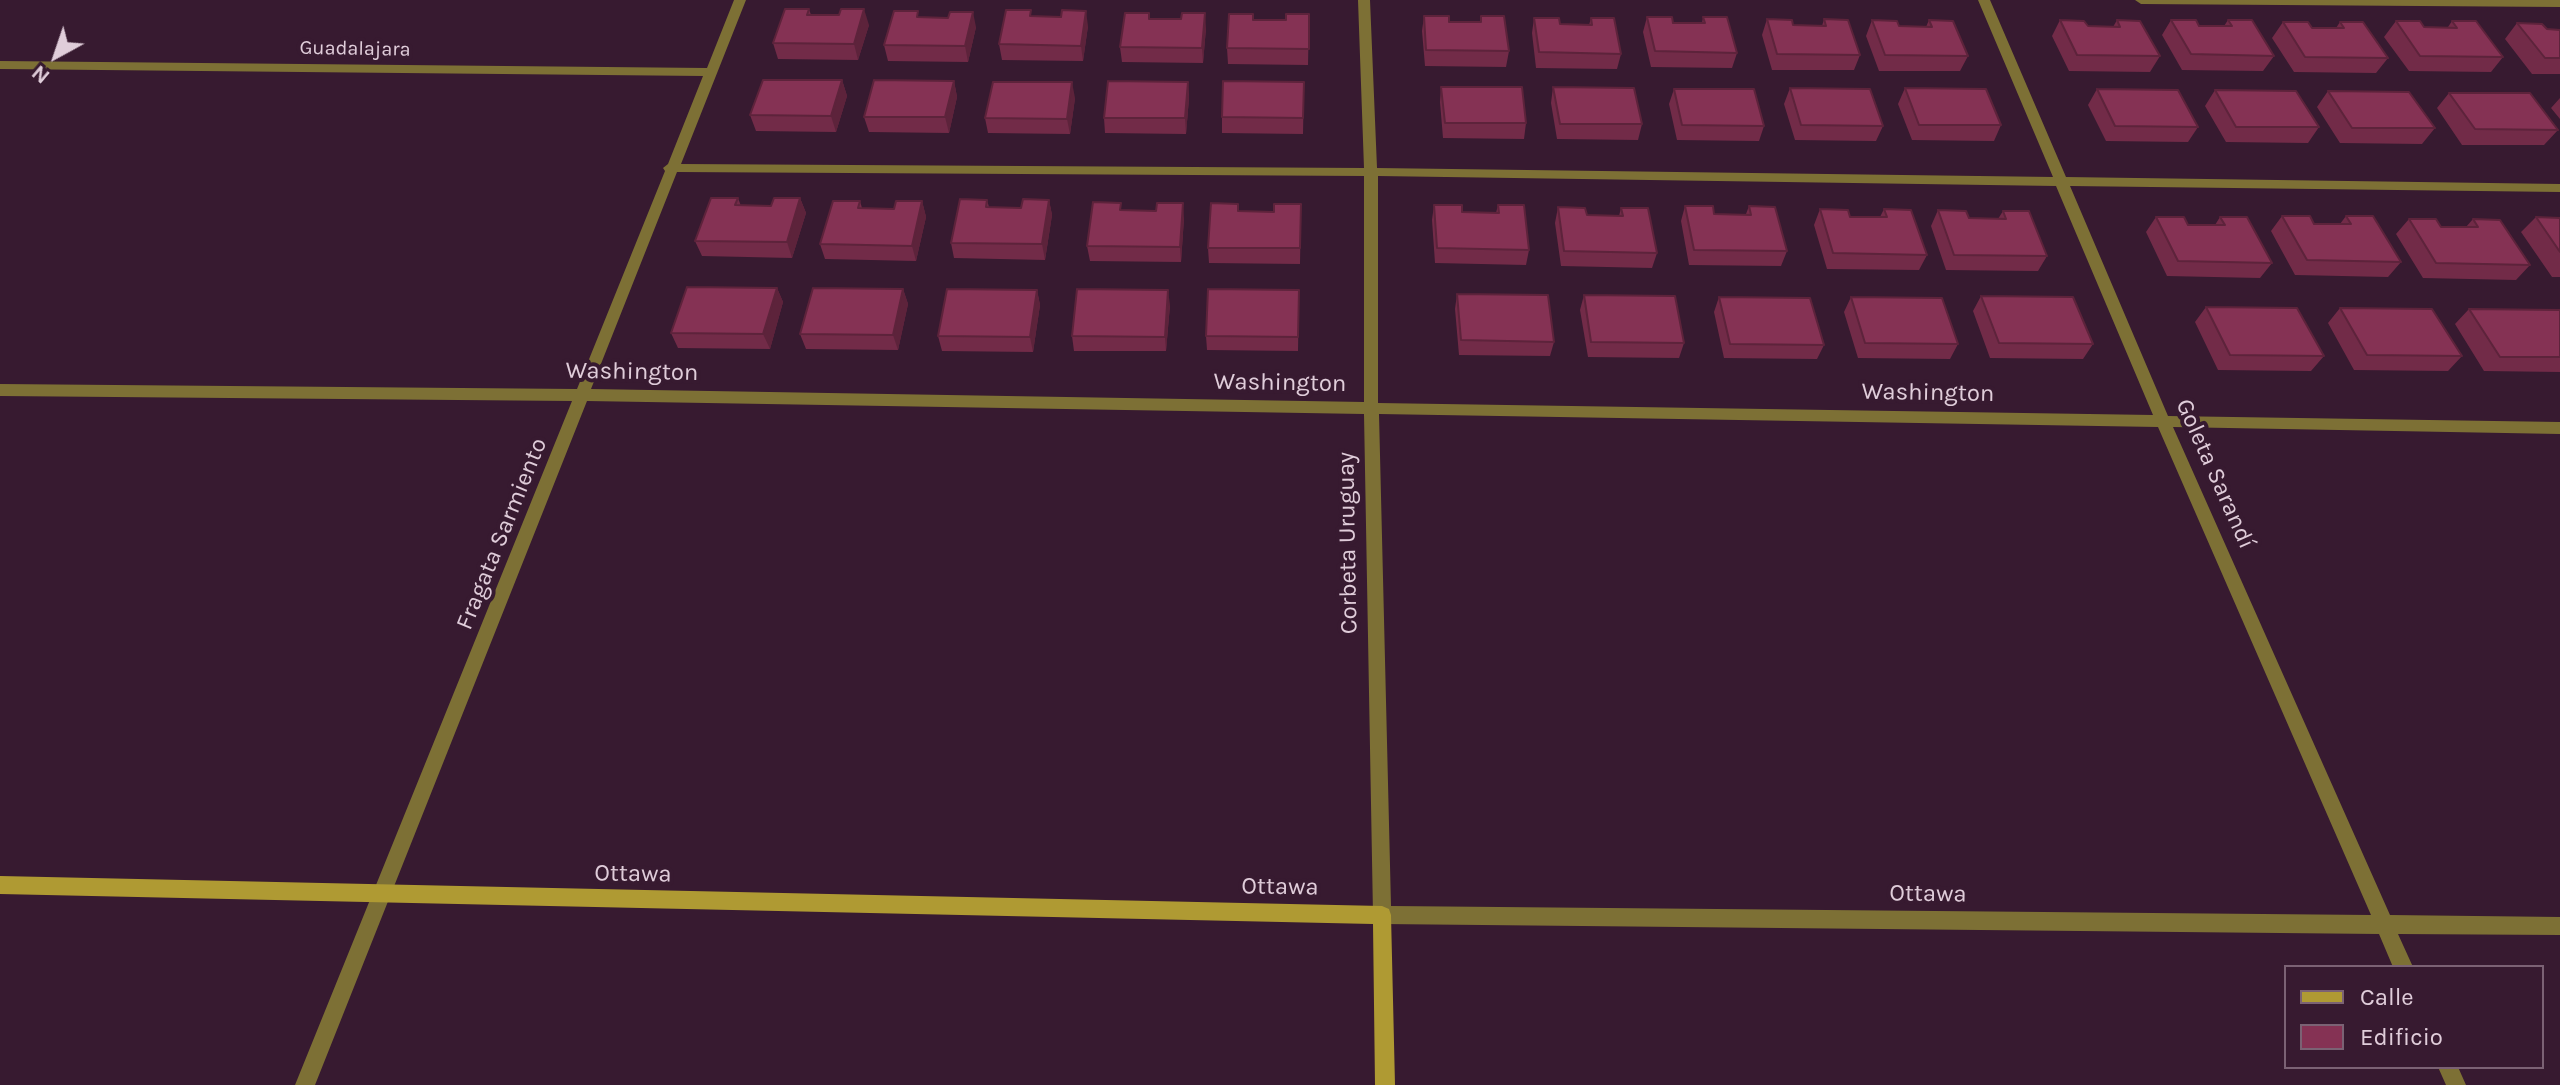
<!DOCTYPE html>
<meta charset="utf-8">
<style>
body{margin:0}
#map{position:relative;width:2560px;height:1085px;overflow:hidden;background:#371a30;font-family:Karla,sans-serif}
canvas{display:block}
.legend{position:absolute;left:2284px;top:965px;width:260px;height:104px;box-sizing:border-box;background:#371a30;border:2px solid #7b6274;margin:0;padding:10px 14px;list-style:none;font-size:24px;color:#e0cdda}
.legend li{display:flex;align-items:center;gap:16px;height:40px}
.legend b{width:40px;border:2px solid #7b6274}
.north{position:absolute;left:16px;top:16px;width:80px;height:80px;-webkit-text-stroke:6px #371a30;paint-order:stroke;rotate:220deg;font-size:22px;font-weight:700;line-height:32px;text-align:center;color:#e0cdda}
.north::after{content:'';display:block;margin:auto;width:28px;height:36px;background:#e0cdda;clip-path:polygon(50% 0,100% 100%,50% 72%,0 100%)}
</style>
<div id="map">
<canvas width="2560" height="1085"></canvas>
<ul class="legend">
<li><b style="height:10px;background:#af9a33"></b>Calle</li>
<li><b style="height:22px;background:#853254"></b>Edificio</li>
</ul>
<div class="north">N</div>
</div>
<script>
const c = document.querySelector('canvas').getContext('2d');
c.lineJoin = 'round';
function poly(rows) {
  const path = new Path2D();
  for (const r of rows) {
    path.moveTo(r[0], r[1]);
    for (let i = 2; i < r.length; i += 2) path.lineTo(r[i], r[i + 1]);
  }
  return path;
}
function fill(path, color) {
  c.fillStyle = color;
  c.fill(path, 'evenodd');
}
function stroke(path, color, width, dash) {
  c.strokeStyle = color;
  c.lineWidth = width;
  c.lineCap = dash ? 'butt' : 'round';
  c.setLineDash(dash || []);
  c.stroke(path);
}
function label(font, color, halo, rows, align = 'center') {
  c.font = font + ' Karla,sans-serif';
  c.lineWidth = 8;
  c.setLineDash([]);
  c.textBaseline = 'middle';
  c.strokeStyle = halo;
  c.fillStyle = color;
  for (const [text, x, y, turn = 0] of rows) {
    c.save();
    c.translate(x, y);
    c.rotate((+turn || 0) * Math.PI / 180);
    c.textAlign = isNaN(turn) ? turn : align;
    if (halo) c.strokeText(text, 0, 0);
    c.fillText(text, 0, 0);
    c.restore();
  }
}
fill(poly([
 [734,0,746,0,681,164,1364,168,1358,0,1370,0,1377,168,2053,177,1978,0,1990,0,2066,177,2560,184,2560,192,2070,186,2168,416,2560,422,2560,434,2173,427,2390,915,2560,917,2560,935,2398,934,2413,967,2393,967,2379,934,1382,924,1375,921,1373,915,1364,414,587,401,315,1085,295,1085,572,401,0,396,0,384,577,389,665,171,663,168,668,164,703,76,0,69,0,61,707,68,734,0],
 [677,172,1364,176,1364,402,591,389,677,172],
 [1378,176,2056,186,2153,415,1378,403,1378,176],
 [1379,414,2158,427,2371,915,1391,906,1379,414],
 [2135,0,2560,0,2560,7,2141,4,2135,0],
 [2438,1067,2458,1067,2466,1085,2446,1085,2438,1067]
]), '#7d7035');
fill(poly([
 [0,876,1382,906,1389,909,1391,915,1395,1085,1375,1085,1373,924,0,894,0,876]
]), '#af9a33');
fill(poly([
 [809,9,811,15,839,15,869,25,858,60,778,59,773,43],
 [1309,14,1308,65,1228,64,1227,48,1254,20,1286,20],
 [1032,16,1088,26,1083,61,1002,60,999,44],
 [1424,16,1449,22,1480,22,1481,16,1509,51,1506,67,1425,66,1422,31],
 [919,17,948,18,976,27,968,62,888,61,884,45],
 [1647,17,1673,23,1702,23,1703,17,1737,53,1732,68,1651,67,1643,32],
 [1534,18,1560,24,1589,25,1591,18,1621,54,1617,69,1536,68,1532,33],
 [1150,19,1206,28,1203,63,1122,62,1120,47],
 [1767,19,1793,25,1822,26,1824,19,1860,55,1854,70,1772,70,1762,35],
 [1872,20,1899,26,1926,27,1929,20,1968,56,1960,71,1879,71,1866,36],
 [2060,20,2088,26,2113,27,2117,20,2160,56,2150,72,2069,71,2052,36],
 [2171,20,2199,26,2224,26,2228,20,2274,56,2263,71,2182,70,2162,35],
 [2396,21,2424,27,2448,27,2452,21,2503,57,2491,72,2409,71,2384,37],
 [2283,22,2312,28,2336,28,2340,22,2388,58,2376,73,2294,72,2272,38],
 [2517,23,2547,29,2560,30,2560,74,2532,74,2505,39],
 [842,80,847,96,836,132,756,131,750,115],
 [954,81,957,97,949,133,869,132,864,117],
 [1188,82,1189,98,1186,134,1105,133,1104,118],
 [1304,82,1303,134,1222,133,1222,117],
 [1441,87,1526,123,1524,139,1443,138,1440,102],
 [1553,87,1642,124,1638,140,1557,139,1551,103],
 [1790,88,1883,126,1876,141,1795,140,1784,104],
 [1905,88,2001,125,1994,141,1912,140,1898,104],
 [1674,89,1764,126,1759,141,1677,140,1669,104],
 [2097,89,2198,127,2188,142,2106,141,2088,105],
 [2215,90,2319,127,2308,143,2226,142,2205,106],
 [2328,91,2435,128,2422,144,2340,143,2317,107],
 [2449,93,2558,130,2544,145,2462,145,2437,108],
 [1075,98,1070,134,988,133,985,118],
 [2560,98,2560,119,2551,108],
 [738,198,741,206,771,206,800,198,806,213,792,258,702,256,695,241],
 [987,200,989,207,1021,208,1049,200,1052,215,1045,260,954,258,951,243],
 [860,201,862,208,894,209,922,201,926,217,916,261,825,259,820,244],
 [1301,204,1300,264,1209,263,1208,248,1238,211,1274,212],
 [1434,205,1462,212,1496,213,1498,205,1529,250,1526,265,1435,263,1432,220],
 [1685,206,1714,214,1746,214,1749,206,1787,251,1781,266,1689,265,1681,221],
 [1558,207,1587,215,1619,216,1621,208,1657,253,1652,268,1561,266,1555,223],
 [1820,209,1850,217,1880,217,1884,209,1927,255,1919,270,1827,269,1814,225],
 [1122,210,1156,211,1184,218,1181,262,1090,261,1087,246],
 [1938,210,1969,218,1998,219,2003,211,2047,256,2038,271,1946,270,1931,226],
 [2282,216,2314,224,2340,224,2346,216,2401,262,2388,277,2295,275,2271,231],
 [2156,217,2188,225,2215,225,2220,217,2272,263,2260,278,2167,276,2146,232],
 [2536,217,2560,218,2560,277,2552,277,2521,232],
 [2409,219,2441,227,2466,227,2473,219,2530,265,2516,280,2423,278,2396,234],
 [777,288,783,302,770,349,678,348,671,333],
 [903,289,908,304,898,350,806,349,800,334],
 [1037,290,1040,305,1033,352,942,351,938,336],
 [1299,290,1298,351,1207,350,1206,336],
 [1457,294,1554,342,1550,356,1459,355,1455,309],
 [1584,295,1684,343,1679,358,1588,357,1580,310],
 [1981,296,2093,344,2083,359,1990,358,1973,311],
 [1719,297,1824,345,1817,359,1724,358,1714,312],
 [1851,297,1958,344,1950,359,1858,358,1844,312],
 [1170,305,1166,351,1074,351,1072,336],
 [2206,307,2324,356,2311,371,2218,370,2195,322],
 [2340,308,2462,356,2448,371,2354,370,2328,323],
 [2469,309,2560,310,2560,372,2484,371,2455,324]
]), '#722b48');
fill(poly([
 [864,9,869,25,858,60,854,44],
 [1086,11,1088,26,1083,61,1081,46],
 [973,12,976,27,968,62,965,46],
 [1205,13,1206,28,1203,63,1202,48],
 [842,80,847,96,836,132,831,116],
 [954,81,957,97,949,133,945,117],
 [1072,82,1075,98,1070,134,1067,119],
 [1188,82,1189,98,1186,134,1185,118],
 [800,198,806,213,792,258,787,242],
 [1049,200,1052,215,1045,260,1042,244],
 [922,201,926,217,916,261,912,246],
 [1183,203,1184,218,1181,262,1180,247],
 [777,288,783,302,770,349,763,334],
 [903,289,908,304,898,350,893,335],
 [1037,290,1040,305,1033,352,1030,337],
 [1168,290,1170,305,1166,351,1165,337]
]), '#5d233b');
const building = poly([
 [785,9,809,9,807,15,839,15,841,9,864,9,854,44,773,43,785,9],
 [1006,10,1031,10,1030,16,1061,17,1062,10,1086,11,1081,46,999,44,1006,10],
 [894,11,918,11,917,17,948,18,950,12,973,12,965,46,884,45,894,11],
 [1125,13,1149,13,1149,19,1181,19,1182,13,1205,13,1202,48,1120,47,1125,13],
 [1229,14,1253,14,1253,20,1286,20,1286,14,1309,14,1309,49,1227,48,1229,14],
 [1424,16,1449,16,1449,22,1481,22,1481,16,1504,16,1509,51,1426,50,1424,16],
 [1647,17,1672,17,1673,23,1705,23,1703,17,1727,17,1737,53,1655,51,1647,17],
 [1534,18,1559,18,1560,24,1592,25,1591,18,1614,18,1621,54,1539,52,1534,18],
 [1767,19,1792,20,1793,25,1826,26,1824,19,1848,20,1860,55,1777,54,1767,19],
 [1872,20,1897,21,1899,26,1932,27,1929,20,1953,21,1968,56,1885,55,1872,20],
 [2060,20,2084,21,2088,26,2120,27,2117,20,2140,21,2160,56,2077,55,2060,20],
 [2171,20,2196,20,2199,26,2232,26,2228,20,2252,20,2274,56,2191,54,2171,20],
 [2396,21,2420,21,2424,27,2457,28,2452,21,2476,21,2503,57,2420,56,2396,21],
 [2283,22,2308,22,2312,28,2344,28,2340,22,2363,22,2388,58,2305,57,2283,22],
 [2517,23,2542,24,2547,29,2560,30,2560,58,2545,58,2517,23],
 [763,80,842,80,831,116,750,115,763,80],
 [874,80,954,81,945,117,864,117,874,80],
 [1108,81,1188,82,1185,118,1104,118,1108,81],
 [1223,81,1304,82,1303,118,1222,117,1223,81],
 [993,82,1072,82,1067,119,985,118,993,82],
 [1441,87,1522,87,1526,123,1445,123,1441,87],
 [1553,87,1634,88,1642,124,1560,124,1553,87],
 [1790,88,1870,89,1883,126,1801,125,1790,88],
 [1905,88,1986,89,2001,125,1919,125,1905,88],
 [1674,89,1754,89,1764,126,1682,125,1674,89],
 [2097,89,2178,90,2198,127,2115,126,2097,89],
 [2215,90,2296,91,2319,127,2236,127,2215,90],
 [2328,91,2409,92,2435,128,2352,128,2328,91],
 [2449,93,2530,93,2558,130,2475,129,2449,93],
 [711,198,738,198,735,205,771,206,774,198,800,198,787,242,695,241,711,198],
 [960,199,987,200,986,207,1021,208,1023,199,1049,200,1042,244,951,243,960,199],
 [833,201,860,201,858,208,894,209,896,201,922,201,912,246,820,244,833,201],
 [1093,202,1121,203,1120,210,1156,211,1157,203,1183,203,1180,247,1087,246,1093,202],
 [1211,203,1238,204,1238,211,1274,212,1274,204,1301,204,1300,248,1208,248,1211,203],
 [1434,205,1462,205,1462,212,1499,213,1498,205,1524,205,1529,250,1437,248,1434,205],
 [1685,206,1713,206,1714,214,1751,215,1749,206,1775,207,1787,251,1694,250,1685,206],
 [1558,207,1585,208,1587,215,1623,216,1621,208,1648,208,1657,253,1564,251,1558,207],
 [1820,209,1848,210,1850,217,1887,217,1884,209,1911,210,1927,255,1833,253,1820,209],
 [1938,210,1966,211,1969,218,2006,219,2003,211,2029,211,2047,256,1954,255,1938,210],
 [2282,216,2310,216,2314,224,2351,224,2346,216,2373,216,2401,262,2307,260,2282,216],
 [2156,217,2184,217,2188,225,2225,225,2220,217,2247,217,2272,263,2178,261,2156,217],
 [2536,217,2560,218,2560,252,2536,217],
 [2409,219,2436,219,2441,227,2478,227,2473,219,2500,220,2530,265,2436,263,2409,219],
 [687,287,777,288,763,334,671,333,687,287],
 [813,288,903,289,893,335,800,334,813,288],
 [947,289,1037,290,1030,337,938,336,947,289],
 [1077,289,1168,290,1165,337,1072,336,1077,289],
 [1208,289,1299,290,1298,337,1206,336,1208,289],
 [1457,294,1548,295,1554,342,1461,340,1457,294],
 [1584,295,1675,296,1684,343,1591,342,1584,295],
 [1981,296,2073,297,2093,344,1999,343,1981,296],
 [1719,297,1810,298,1824,345,1730,344,1719,297],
 [1851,297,1942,298,1958,344,1865,343,1851,297],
 [2206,307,2297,308,2324,356,2230,355,2206,307],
 [2340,308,2432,309,2462,356,2367,355,2340,308],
 [2469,309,2560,310,2560,357,2500,357,2469,309]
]);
fill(building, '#853254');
stroke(building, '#5d233b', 2);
label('20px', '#e0cdda', '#371a30', [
 ["Guadalajara",355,49,1]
]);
label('24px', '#e0cdda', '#371a30', [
 ["Washington",632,372,1],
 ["Washington",1280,383,1],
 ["Washington",1928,393,1],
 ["Goleta Sarandí",2215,474,66],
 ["Fragata Sarmiento",502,534,-68],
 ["Corbeta Uruguay",1348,543,-91],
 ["Ottawa",633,874,1],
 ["Ottawa",1280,887,1],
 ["Ottawa",1928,894,1]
]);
</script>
